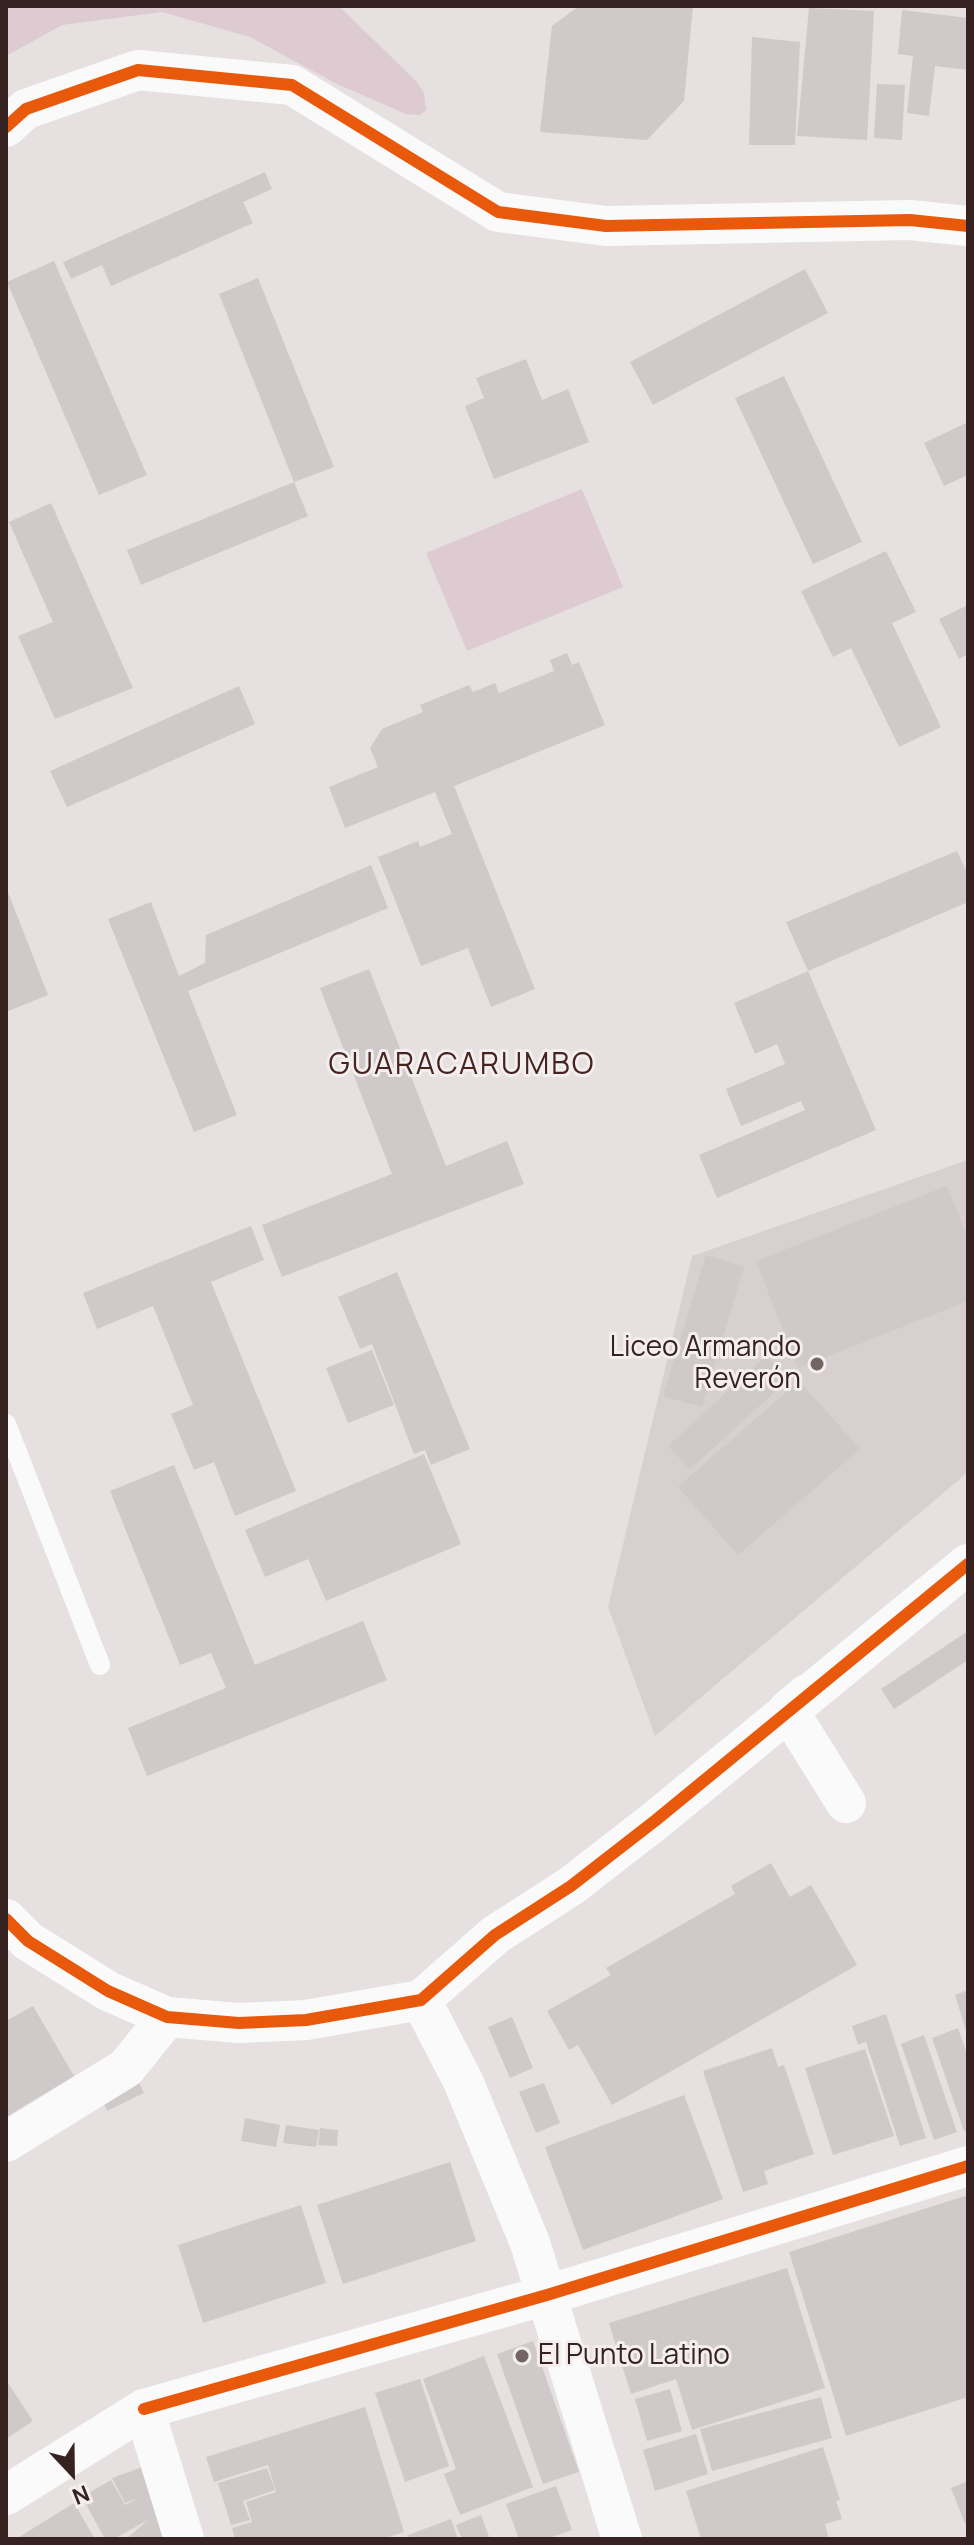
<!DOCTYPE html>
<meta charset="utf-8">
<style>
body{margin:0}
#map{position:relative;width:974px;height:2545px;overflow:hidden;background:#e6e0e1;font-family:Manrope,sans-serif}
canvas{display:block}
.frame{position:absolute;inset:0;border:8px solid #362321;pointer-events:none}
.north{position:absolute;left:32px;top:2433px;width:80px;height:80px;-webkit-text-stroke:6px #f5eeef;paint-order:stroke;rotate:158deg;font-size:22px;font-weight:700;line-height:32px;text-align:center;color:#362321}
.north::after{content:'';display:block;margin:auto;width:28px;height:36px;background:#362321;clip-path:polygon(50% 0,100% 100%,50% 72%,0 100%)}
</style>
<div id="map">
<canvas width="974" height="2545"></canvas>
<div class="frame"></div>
<div class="north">N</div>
</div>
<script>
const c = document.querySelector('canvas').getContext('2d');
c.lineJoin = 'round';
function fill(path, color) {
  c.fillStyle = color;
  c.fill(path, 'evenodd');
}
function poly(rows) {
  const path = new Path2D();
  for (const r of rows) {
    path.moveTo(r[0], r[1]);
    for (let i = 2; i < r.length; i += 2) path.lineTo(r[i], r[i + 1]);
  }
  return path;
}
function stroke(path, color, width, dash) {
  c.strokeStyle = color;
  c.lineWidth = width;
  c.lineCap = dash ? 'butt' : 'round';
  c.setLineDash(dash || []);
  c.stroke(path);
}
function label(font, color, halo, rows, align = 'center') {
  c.font = font + ' Manrope,sans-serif';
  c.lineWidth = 6;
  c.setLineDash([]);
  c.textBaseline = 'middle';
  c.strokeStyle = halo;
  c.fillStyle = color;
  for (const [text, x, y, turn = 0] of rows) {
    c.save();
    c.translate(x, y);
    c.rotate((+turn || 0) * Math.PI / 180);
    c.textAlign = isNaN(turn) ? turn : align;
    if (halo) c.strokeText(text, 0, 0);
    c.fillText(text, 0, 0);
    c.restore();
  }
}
fill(poly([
 [968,1160,968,1472,655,1736,608,1607,692,1256]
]), '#d7cfd0');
fill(poly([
 [6,6,339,6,416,81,424,93,426,110,420,115,406,114,337,84,250,37,162,12,62,25,6,56],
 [582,489,623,587,467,651,426,553]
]), '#decbd1');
fill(poly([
 [579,6,693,6,684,101,647,140,540,132,552,26],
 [809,8,874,11,867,140,797,136],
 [902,10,968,18,968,70,935,66,929,116,907,113,913,56,898,54],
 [752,37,800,42,795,145,749,145],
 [877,84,905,85,902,140,874,138],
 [265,172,272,189,243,202,253,223,111,286,102,265,71,279,63,262],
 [54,261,147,475,99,495,7,282],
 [805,269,828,313,653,405,630,362],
 [258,278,334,467,294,482,308,516,141,585,127,550,294,482,219,294],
 [526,359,542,400,568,389,589,442,494,479,465,406,484,398,476,378],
 [784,376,862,542,813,564,735,398],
 [968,422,968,475,944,486,924,443],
 [51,503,133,688,55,719,18,636,53,622,9,522],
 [886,551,916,612,892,623,941,727,899,747,851,648,833,657,801,591],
 [968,605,968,654,959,659,939,619],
 [567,653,572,665,579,662,605,725,454,786,535,989,491,1007,468,948,421,966,378,857,418,841,420,847,452,834,435,792,345,828,329,787,378,767,370,748,382,729,423,712,420,705,469,685,473,692,495,683,499,693,554,671,550,660],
 [239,686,255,724,67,807,50,771],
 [957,851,968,875,968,902,808,971,786,922],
 [371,865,388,908,188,991,237,1115,194,1132,108,919,151,902,179,976,205,963,206,935],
 [6,887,48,995,6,1012],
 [369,969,446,1166,507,1141,524,1184,282,1277,262,1225,392,1174,320,988],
 [808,971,876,1130,717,1198,699,1155,805,1110,801,1101,741,1126,726,1089,785,1064,777,1044,755,1054,734,1003],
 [947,1186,968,1239,968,1301,798,1368,756,1261],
 [251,1226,264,1260,211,1282,296,1491,235,1516,214,1462,194,1470,171,1414,193,1405,153,1306,97,1329,83,1293],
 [706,1255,744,1267,702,1407,663,1396],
 [397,1272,470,1449,431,1465,425,1450,414,1454,372,1344,360,1349,338,1297],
 [372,1350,394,1405,348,1423,326,1368],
 [766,1356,788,1380,690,1469,668,1446],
 [799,1381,860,1449,738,1555,678,1487],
 [424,1454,461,1544,326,1601,308,1559,265,1577,245,1530],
 [174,1465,255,1665,363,1621,387,1680,147,1776,128,1728,226,1688,211,1653,180,1665,110,1491],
 [968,1631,968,1660,894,1709,881,1689],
 [771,1863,790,1897,811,1885,857,1965,612,2105,578,2045,569,2050,547,2011,611,1975,606,1968,735,1894,731,1886],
 [968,1990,968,2034,967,2034,955,1995],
 [33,2006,74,2076,6,2117,6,2021],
 [886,2014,926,2138,900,2146,866,2042,858,2045,852,2026],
 [512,2017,533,2068,510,2078,488,2027],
 [958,2028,968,2057,968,2130,964,2131,932,2038],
 [924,2035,957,2132,934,2140,901,2044],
 [772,2048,778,2067,784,2065,814,2154,764,2171,768,2184,743,2192,703,2071],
 [865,2049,894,2136,833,2155,805,2068],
 [133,2071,144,2093,107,2111,97,2089],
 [544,2083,560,2123,536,2133,519,2092],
 [684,2095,723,2199,583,2250,545,2147],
 [245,2118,280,2125,276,2147,241,2141],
 [286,2125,319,2130,316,2147,283,2143],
 [320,2128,338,2130,337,2146,318,2145],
 [450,2162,476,2241,343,2284,317,2205],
 [968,2195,968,2397,846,2436,789,2252],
 [301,2205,326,2283,203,2323,178,2245],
 [787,2268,825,2388,692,2430,676,2379,631,2394,609,2323],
 [533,2341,579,2472,543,2484,497,2354],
 [484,2356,533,2487,460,2515,444,2474,456,2469,423,2379],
 [420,2379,449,2466,405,2482,375,2393],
 [6,2380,33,2421,6,2439],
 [670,2389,682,2431,647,2441,635,2399],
 [821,2397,832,2438,712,2471,700,2429],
 [365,2407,404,2532,383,2539,235,2539,232,2528,252,2522,246,2502,276,2492,268,2465,214,2482,206,2457],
 [696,2434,708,2474,655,2491,643,2450],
 [823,2447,840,2500,836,2501,842,2519,825,2524,829,2539,701,2539,686,2491],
 [151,2464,178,2539,126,2539,148,2520,114,2539,105,2539,82,2497,111,2480,125,2505,137,2499,125,2503,112,2478],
 [267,2468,275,2490,243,2501,250,2520,231,2525,218,2483],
 [968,2481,968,2523,965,2524,951,2488],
 [556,2486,572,2530,546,2539,519,2539,506,2504],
 [74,2503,95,2539,16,2539],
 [481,2515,490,2539,462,2539,456,2525],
 [451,2519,458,2539,410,2539,408,2535]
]), '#cfc9ca');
stroke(poly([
 [6,1424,100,1665]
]), '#fbfafa', 20);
stroke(poly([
 [6,127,26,109,138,70,292,85,498,212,606,226,910,220,968,226],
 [807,1694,788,1710,846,1803],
 [6,1919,28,1941,108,1991,167,2017,239,2023,306,2020,421,2000,495,1935,571,1886,656,1820,968,1564],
 [421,2000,463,2081,530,2243,622,2539],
 [6,2142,126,2068,167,2017],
 [144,2409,547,2295,968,2166],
 [6,2495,144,2409,184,2539]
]), '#fbfafa', 40);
stroke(poly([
 [6,127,26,109,138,70,292,85,498,212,606,226,910,220,968,226],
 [6,1919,28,1941,108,1991,167,2017,239,2023,306,2020,421,2000,495,1935,571,1886,656,1820,968,1564],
 [144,2409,547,2295,968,2166]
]), '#e8590c', 12);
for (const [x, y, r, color] of [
 [817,1364,8,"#746564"],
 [522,2356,8,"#746564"]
]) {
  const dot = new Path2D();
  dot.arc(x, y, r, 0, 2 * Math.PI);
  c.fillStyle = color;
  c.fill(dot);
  stroke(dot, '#f5eeef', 3);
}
label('28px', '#362321', '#f5eeef', [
 ["Liceo Armando",801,1348],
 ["Reverón",801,1380],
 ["El Punto Latino",538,2356,"left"]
], 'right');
c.letterSpacing = '2px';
label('30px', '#452420', '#f5eeef', [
 ["GUARACARUMBO",462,1066]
]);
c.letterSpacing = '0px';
</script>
